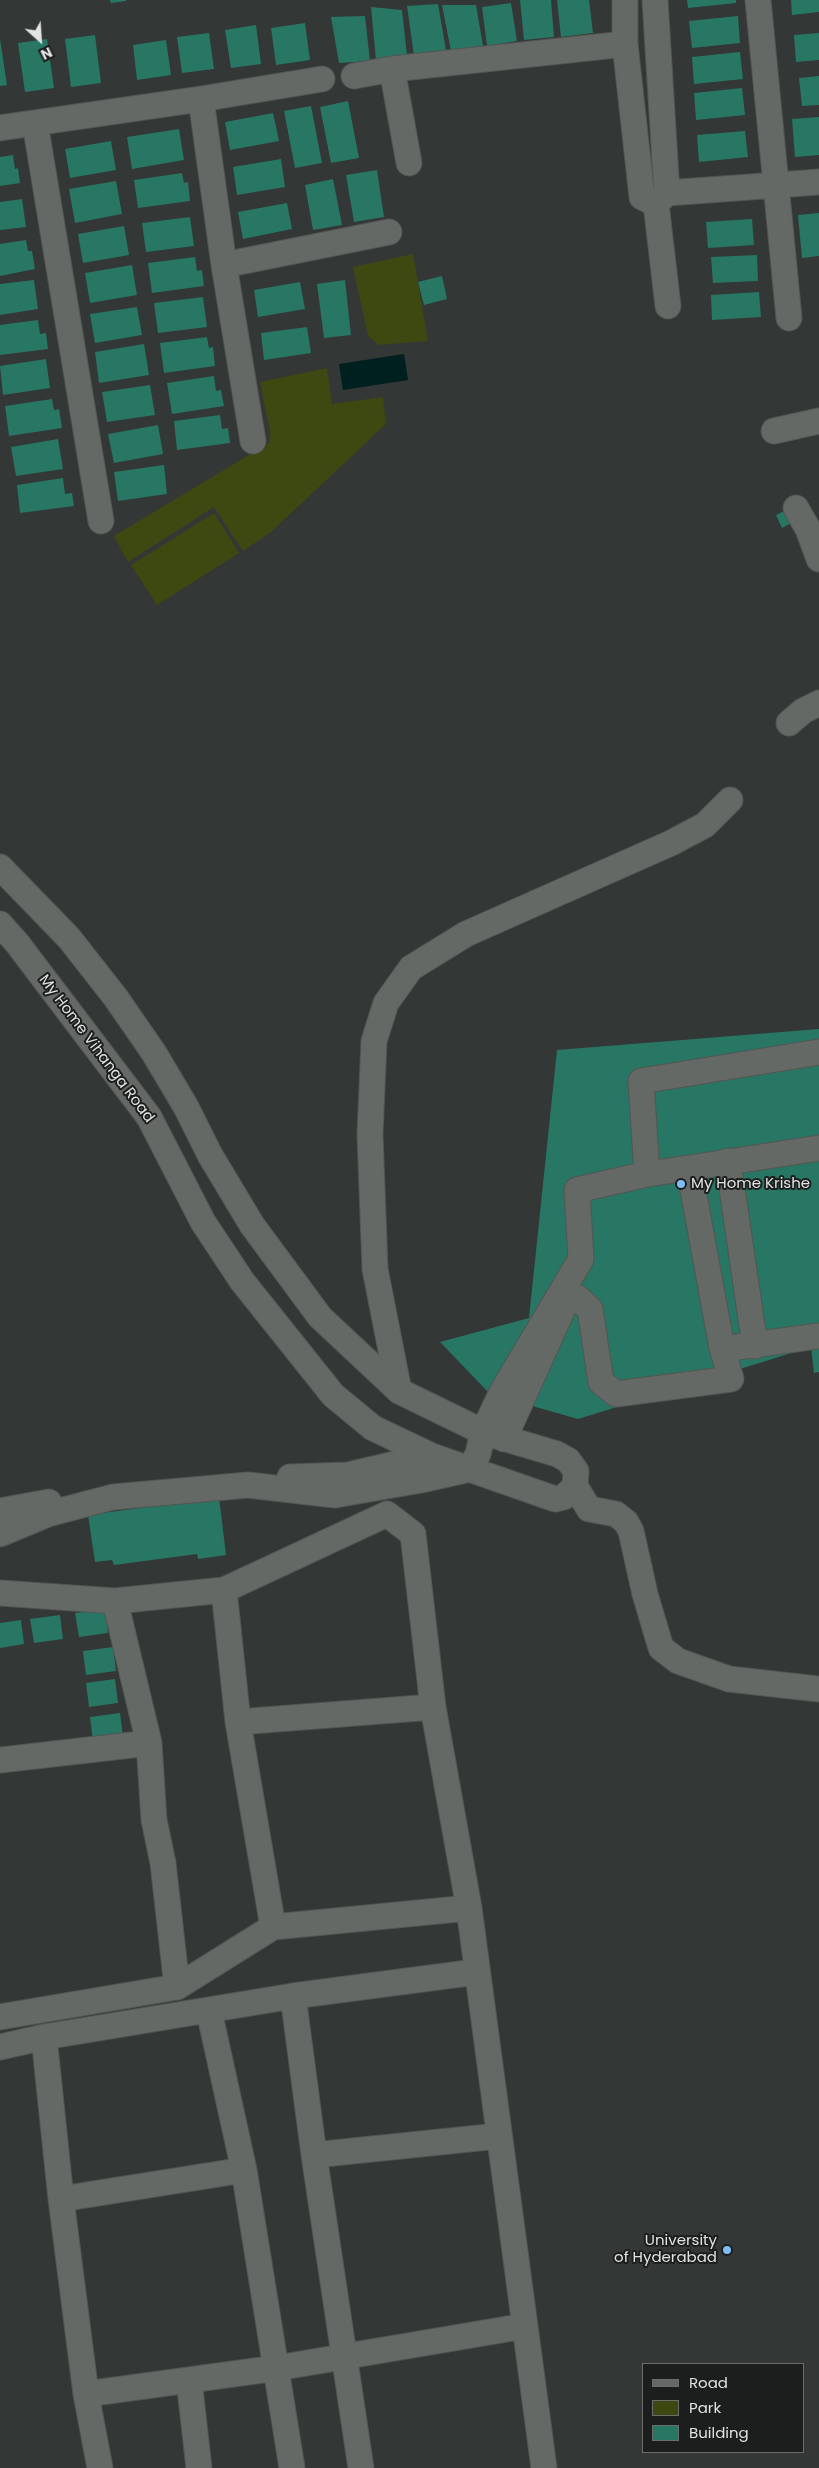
<!DOCTYPE html>
<style>
body{margin:0}
#map{position:relative;width:819px;height:2468px;overflow:hidden;background:#333735;font-family:Poppins,sans-serif}
canvas{display:block}
.legend{position:absolute;left:642px;top:2363px;width:162px;height:90px;box-sizing:border-box;background:#1c1e1d;border:1px solid #6a6d6b;margin:0;padding:6px 9px;list-style:none;font-size:15px;color:#e0e3e1}
.legend li{display:flex;align-items:center;gap:10px;height:25px}
.legend b{width:25px;border:1px solid #6a6d6b}
.north{position:absolute;left:15px;top:15px;width:50px;height:50px;-webkit-text-stroke:4px #1c1e1d;paint-order:stroke;rotate:154deg;font-size:14px;font-weight:700;line-height:20px;text-align:center;color:#e0e3e1}
.north::after{content:'';display:block;margin:auto;width:18px;height:22px;background:#e0e3e1;clip-path:polygon(50% 0,100% 100%,50% 72%,0 100%)}
</style>
<div id="map">
<canvas width="819" height="2468"></canvas>
<ul class="legend">
<li><b style="height:6px;background:#646966"></b>Road</li>
<li><b style="height:14px;background:#3e4912"></b>Park</li>
<li><b style="height:14px;background:#287664"></b>Building</li>
</ul>
<div class="north">N</div>
</div>
<script>
const c = document.querySelector('canvas').getContext('2d');
c.lineJoin = 'round';
function fill(path, color) {
  c.fillStyle = color;
  c.fill(path, 'evenodd');
}
function poly(rows) {
  const path = new Path2D();
  for (const r of rows) {
    path.moveTo(r[0], r[1]);
    for (let i = 2; i < r.length; i += 2) path.lineTo(r[i], r[i + 1]);
  }
  return path;
}
function stroke(path, color, width, dash) {
  c.strokeStyle = color;
  c.lineWidth = width;
  c.lineCap = dash ? 'butt' : 'round';
  c.setLineDash(dash || []);
  c.stroke(path);
}
function label(font, color, halo, rows, align = 'center') {
  c.font = font + ' Poppins,sans-serif';
  c.lineWidth = 4;
  c.setLineDash([]);
  c.textBaseline = 'middle';
  c.strokeStyle = halo;
  c.fillStyle = color;
  for (const [text, x, y, turn = 0] of rows) {
    c.save();
    c.translate(x, y);
    c.rotate((+turn || 0) * Math.PI / 180);
    c.textAlign = isNaN(turn) ? turn : align;
    if (halo) c.strokeText(text, 0, 0);
    c.fillText(text, 0, 0);
    c.restore();
  }
}
fill(poly([
 [413,254,428,341,379,345,368,336,353,267],
 [327,368,332,404,383,397,386,424,271,532,243,551,214,507,128,562,114,536,269,443,270,432,260,382],
 [214,513,239,553,157,605,131,565]
]), '#3e4912');
fill(poly([
 [404,354,408,380,343,390,339,364]
]), '#001f1f');
fill(poly([
 [110,0,126,0,126,1,111,3],
 [520,0,551,0,554,37,524,40],
 [557,0,589,0,593,33,561,37],
 [687,0,736,0,736,3,688,8],
 [791,0,819,0,819,12,792,15],
 [511,3,517,41,487,46,482,7],
 [438,4,446,50,414,56,407,6],
 [442,5,476,5,483,46,451,51],
 [371,7,402,10,407,55,376,60],
 [365,16,370,61,339,63,331,17],
 [738,16,740,43,692,48,689,21],
 [305,23,310,60,276,65,271,28],
 [256,25,261,64,231,68,225,30],
 [209,33,214,69,182,73,177,37],
 [819,33,819,60,796,62,794,35],
 [95,35,101,83,71,87,65,39],
 [0,39,7,85,0,86],
 [47,39,54,88,25,92,18,43],
 [166,40,171,75,137,80,133,45],
 [740,52,743,79,694,84,692,57],
 [819,76,819,105,802,106,799,78],
 [742,88,745,115,696,120,694,93],
 [348,101,359,158,331,163,320,107],
 [311,106,322,163,295,168,284,111],
 [273,113,279,141,230,150,225,122],
 [819,117,819,155,795,157,792,119],
 [179,129,184,160,132,169,127,137],
 [745,131,748,157,699,162,697,135],
 [111,141,116,170,70,178,65,149],
 [13,155,15,169,18,168,20,183,0,186,0,157],
 [281,159,285,187,237,195,233,167],
 [377,170,384,217,354,222,346,175],
 [182,173,184,183,188,182,190,201,138,208,134,180],
 [333,179,342,225,313,230,305,185],
 [116,181,122,214,75,223,69,189],
 [22,199,26,227,0,230,0,202],
 [287,203,292,229,243,239,238,212],
 [819,213,819,256,802,258,798,215],
 [190,217,194,246,146,252,142,223],
 [752,219,754,245,708,248,706,222],
 [124,226,129,255,83,263,78,234],
 [26,240,28,251,32,251,35,269,0,276,0,244],
 [757,255,758,281,713,283,711,257],
 [195,257,197,271,202,270,204,286,152,293,148,263],
 [132,265,137,295,90,303,85,273],
 [442,276,447,299,424,305,418,282],
 [34,280,38,309,0,315,0,284],
 [345,280,351,335,324,338,317,284],
 [300,282,305,309,258,317,254,290],
 [759,292,761,317,712,320,711,295],
 [203,297,207,327,158,333,154,303],
 [137,307,142,335,95,343,90,314],
 [38,320,40,334,46,333,48,349,0,355,0,325],
 [307,327,311,353,264,360,261,333],
 [207,337,209,348,213,347,215,366,164,373,160,343],
 [144,344,149,375,99,383,95,352],
 [46,359,50,388,3,395,0,366],
 [214,376,216,391,221,390,224,406,172,414,167,383],
 [150,385,155,415,107,422,102,392],
 [52,399,54,410,59,409,62,428,9,436,5,406],
 [220,415,222,429,228,428,230,443,177,450,174,421],
 [158,425,163,454,114,463,108,434],
 [58,439,63,469,16,476,11,447],
 [164,465,167,494,118,501,114,472],
 [63,478,65,494,72,493,74,506,20,513,17,485],
 [786,510,793,522,782,528,776,515],
 [819,1029,819,1372,814,1373,811,1347,578,1419,490,1394,440,1342,529,1318,557,1050],
 [219,1497,226,1555,198,1559,197,1554,114,1565,112,1560,95,1562,88,1515],
 [105,1609,108,1633,79,1637,75,1613],
 [60,1615,63,1639,34,1643,30,1619],
 [21,1620,24,1644,0,1648,0,1623],
 [113,1647,116,1671,86,1675,83,1651],
 [115,1679,118,1703,89,1707,86,1683],
 [120,1713,123,1737,93,1741,90,1717]
]), '#287664');
const minor = poly([
 [625,0,625,44,642,197,656,204,667,193,819,182],
 [655,0,667,193],
 [758,0,789,318],
 [392,69,409,163],
 [354,76,392,69,625,44],
 [201,99,224,265,253,441],
 [35,123,101,521],
 [0,128,201,99,322,79],
 [656,204,668,306],
 [224,265,389,232],
 [774,431,819,421],
 [796,508,808,529,819,559],
 [789,723,803,711,819,703],
 [0,867,69,938,116,998,154,1053,186,1107,210,1155,252,1225,320,1317,399,1391,483,1432,557,1454,568,1460,576,1471,575,1486,589,1509,616,1514,626,1522,631,1531,645,1594,661,1648,678,1661,729,1679,819,1689],
 [0,924,17,943,149,1117,203,1222,242,1281,333,1395,373,1428,432,1456,555,1499,564,1497,575,1486],
 [728,1161,755,1346],
 [689,1168,819,1148],
 [737,1347,819,1336],
 [399,1391,375,1269,370,1134,374,1041,386,1003,411,968,466,934,671,843,705,825,730,800],
 [504,1439,565,1304,578,1298,590,1309,601,1382,616,1394,731,1379,722,1348,689,1168,647,1174],
 [290,1477,348,1475,404,1462,424,1453],
 [0,1511,49,1502],
 [0,1534,48,1514,113,1497,248,1485,335,1495,421,1480,470,1469,478,1454,483,1432,502,1392,581,1259,577,1190,647,1174,641,1081,819,1052],
 [224,1590,238,1722,273,1927],
 [0,1593,115,1601,224,1590,387,1514,413,1534,433,1707,469,1908,544,2468],
 [115,1601,149,1743,154,1820,163,1863,177,1987],
 [238,1722,433,1707],
 [0,1760,149,1743],
 [293,1996,314,2155,361,2468],
 [209,2011,244,2170,292,2468],
 [0,2017,177,1987,273,1927,469,1908],
 [44,2037,293,1996,476,1972],
 [0,2047,44,2037,61,2199,86,2394,100,2468],
 [314,2155,498,2136],
 [61,2199,244,2170],
 [189,2380,199,2468],
 [86,2394,277,2368,525,2326]
]);
stroke(minor, '#525653', 27);
stroke(minor, '#646966', 25);
for (const [x, y, r, color] of [
 [681,1184,5,"#7dbef9"],
 [727,2250,5,"#7dbef9"]
]) {
  const dot = new Path2D();
  dot.arc(x, y, r, 0, 2 * Math.PI);
  c.fillStyle = color;
  c.fill(dot);
  stroke(dot, '#1c1e1d', 2);
}
label('15px', '#e0e3e1', '#1c1e1d', [
 ["My Home Vihanga Road",96,1049,53]
]);
label('15px', '#e0e3e1', '#1c1e1d', [
 ["My Home Krishe",691,1184],
 ["University",717,2241,"right"],
 ["of Hyderabad",717,2258,"right"]
], 'left');
</script>
